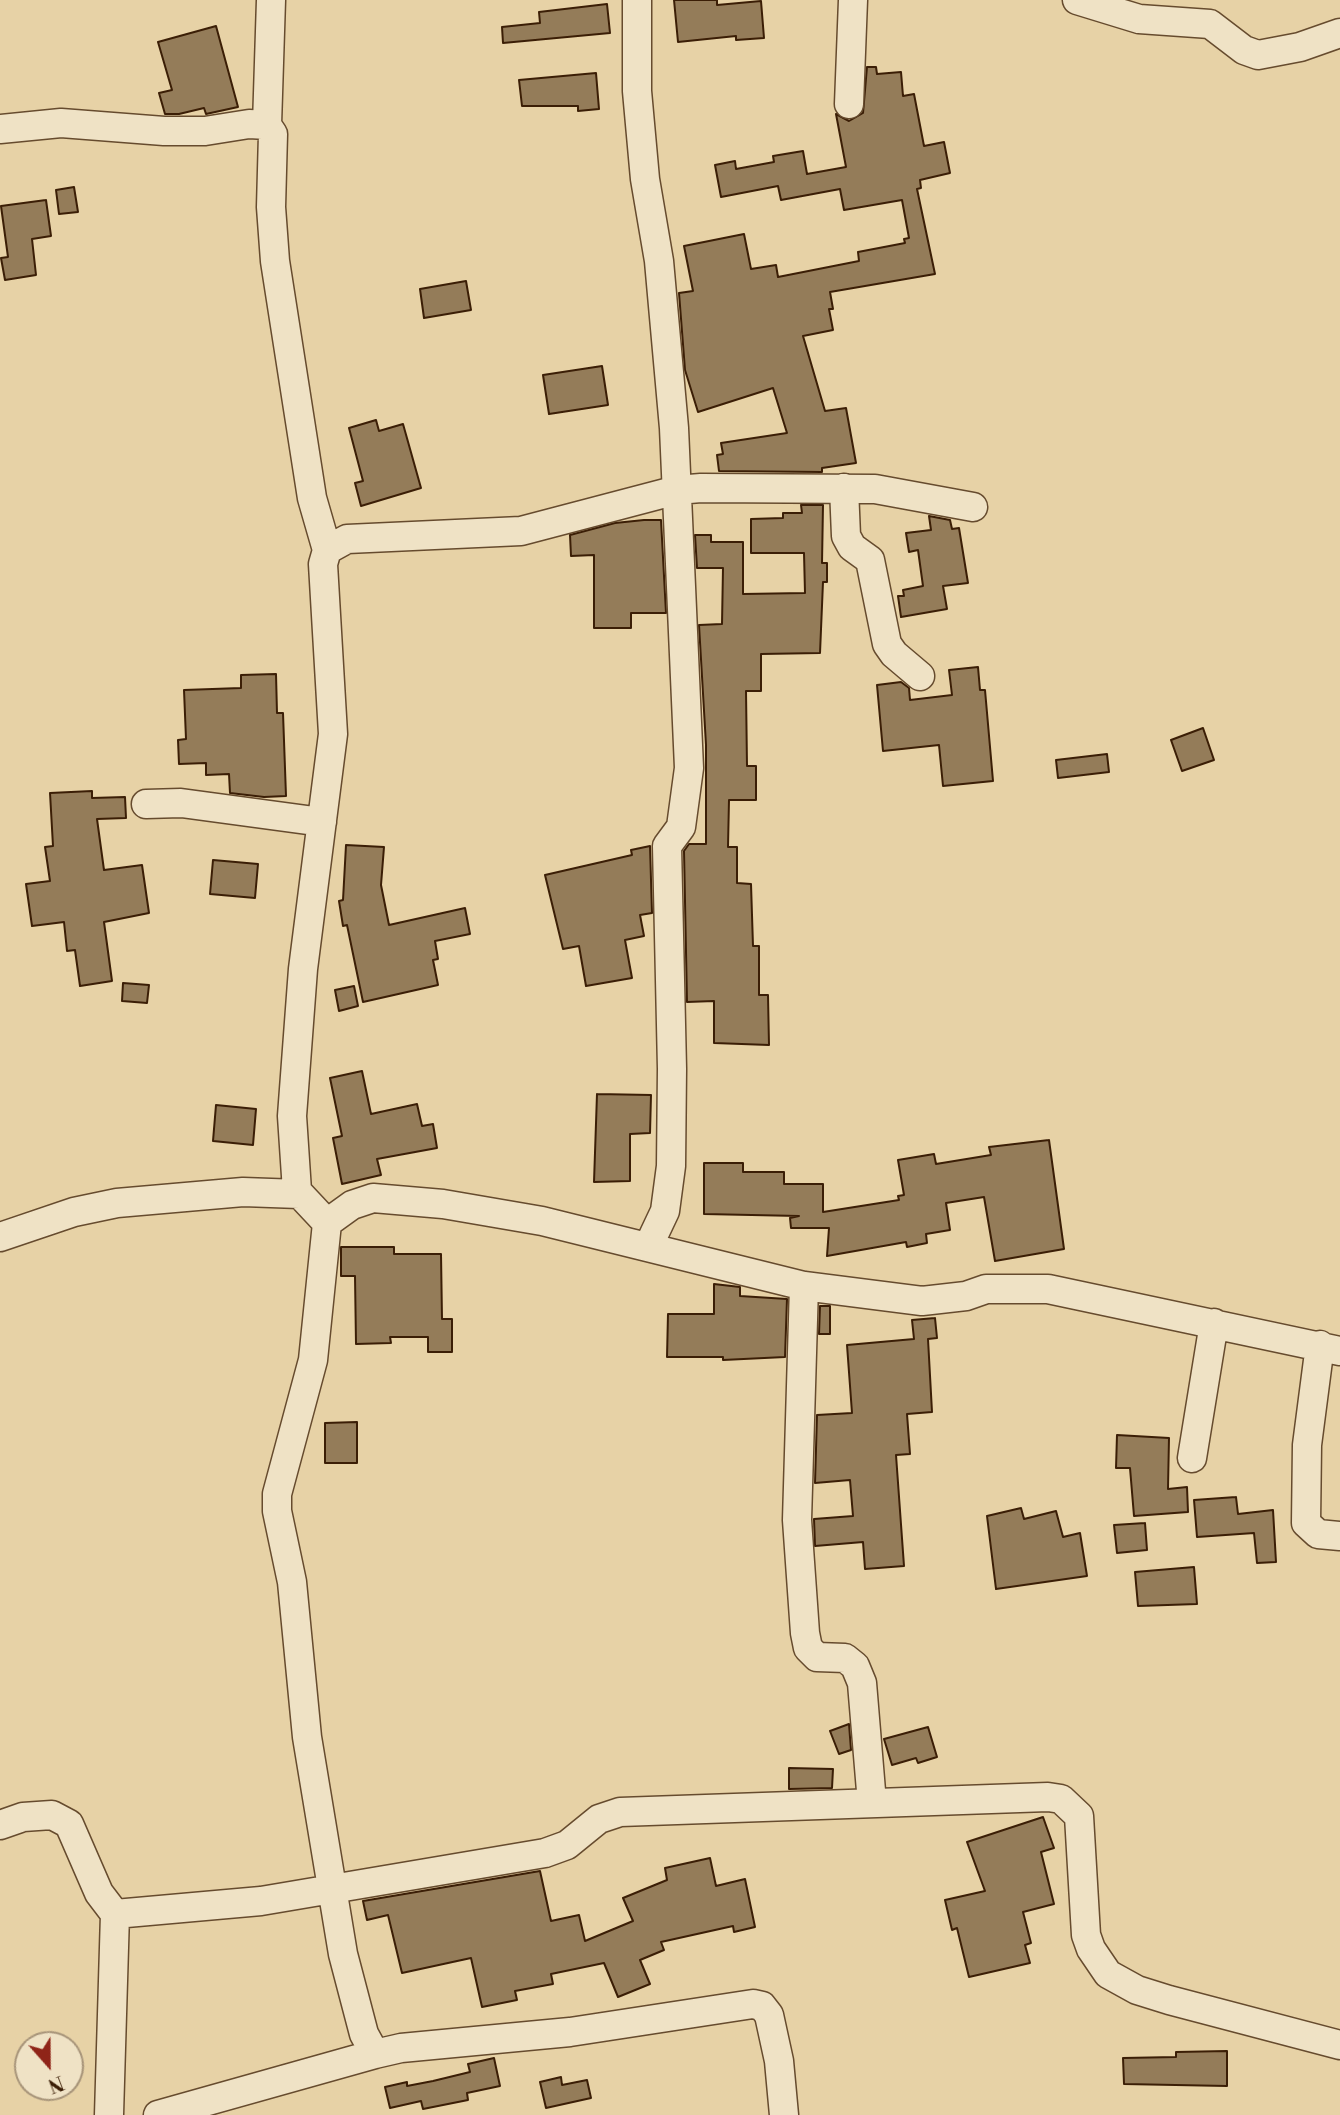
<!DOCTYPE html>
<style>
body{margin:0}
#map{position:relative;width:1340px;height:2115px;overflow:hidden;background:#e7d2a6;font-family:"Libre Bodoni",serif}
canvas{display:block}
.north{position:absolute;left:14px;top:2031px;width:70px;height:70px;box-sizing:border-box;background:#efe2c5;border:2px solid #a79479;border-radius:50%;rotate:159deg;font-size:19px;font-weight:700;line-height:28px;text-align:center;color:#3b1e06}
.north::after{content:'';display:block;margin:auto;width:24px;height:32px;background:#8f2418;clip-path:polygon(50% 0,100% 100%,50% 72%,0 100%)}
</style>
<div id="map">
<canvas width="1340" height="2115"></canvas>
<div class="north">N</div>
</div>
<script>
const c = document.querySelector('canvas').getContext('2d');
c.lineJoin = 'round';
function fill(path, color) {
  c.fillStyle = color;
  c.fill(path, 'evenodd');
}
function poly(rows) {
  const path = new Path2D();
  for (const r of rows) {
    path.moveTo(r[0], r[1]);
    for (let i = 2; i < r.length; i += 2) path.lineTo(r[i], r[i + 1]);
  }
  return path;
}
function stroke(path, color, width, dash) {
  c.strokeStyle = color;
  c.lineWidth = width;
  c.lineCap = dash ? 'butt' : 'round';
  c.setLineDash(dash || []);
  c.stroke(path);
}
const building = poly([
 [674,0,717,0,717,5,761,1,764,38,736,40,736,36,678,42,674,0],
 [607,4,610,33,503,43,502,27,540,23,539,12,607,4],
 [216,26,238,107,206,114,204,108,179,114,165,114,159,93,172,90,158,42,216,26],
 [867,67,876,67,877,74,901,72,903,96,914,94,924,146,944,142,950,173,920,180,921,188,917,189,935,274,830,292,833,309,829,309,833,330,803,336,825,411,846,408,856,463,822,468,822,472,719,471,717,455,723,454,721,443,787,433,773,388,698,412,685,370,679,293,693,291,684,246,744,234,751,269,776,265,778,277,859,261,858,252,905,243,904,239,909,238,902,200,844,210,840,189,781,200,778,186,721,197,715,165,735,161,736,169,774,162,773,156,803,151,807,174,846,167,836,114,849,121,863,113,867,67],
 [596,73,599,109,578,111,578,106,522,106,519,80,596,73],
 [74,187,78,212,59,214,56,190,74,187],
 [46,200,51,236,32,239,36,275,5,280,1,258,8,257,1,206,46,200],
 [466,281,471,310,424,318,420,289,466,281],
 [602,366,608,405,549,414,543,375,602,366],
 [376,420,379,431,403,424,421,488,361,506,355,483,363,481,349,428,376,420],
 [801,505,823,505,822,563,827,563,827,582,823,582,820,653,761,654,761,691,746,691,747,766,756,766,756,800,729,800,728,847,737,847,737,883,751,884,753,946,759,946,759,995,768,995,769,1045,714,1043,714,1001,687,1002,684,851,689,844,706,844,706,745,699,625,722,624,723,568,697,568,695,535,711,535,711,542,743,542,743,594,805,593,804,553,751,553,751,519,783,518,783,513,802,513,801,505],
 [929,516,950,520,952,529,959,528,968,583,943,586,947,609,901,617,898,596,904,596,903,590,923,586,918,550,909,552,906,533,931,530,929,516],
 [644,520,661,520,666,613,631,613,631,628,594,628,594,555,571,556,570,535,615,523,644,520],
 [978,667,980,690,985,690,993,781,943,786,939,745,883,751,877,685,901,682,909,688,910,700,952,695,949,670,978,667],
 [276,674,277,713,283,713,286,796,264,797,230,793,229,774,206,775,206,763,179,764,178,740,186,739,184,690,241,688,241,675,276,674],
 [1203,728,1214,760,1182,771,1171,740,1203,728],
 [1107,754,1109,772,1058,778,1056,760,1107,754],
 [92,791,92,798,125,797,126,818,97,819,104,870,142,865,149,913,104,922,112,981,80,986,75,950,67,951,64,922,32,926,26,884,50,881,45,847,53,846,50,793,92,791],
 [346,845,384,847,381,885,389,925,465,908,470,934,435,941,438,959,433,960,438,985,363,1002,347,925,343,926,339,901,343,900,346,845],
 [650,846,652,913,640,915,644,936,625,940,632,978,586,986,579,946,563,949,545,875,632,855,631,850,650,846],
 [213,860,258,864,255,898,210,894,213,860],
 [123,983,149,985,147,1003,122,1001,123,983],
 [354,986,358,1006,339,1011,335,990,354,986],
 [362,1071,371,1114,417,1104,422,1126,433,1124,437,1148,377,1159,381,1175,342,1184,333,1138,342,1136,330,1078,362,1071],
 [597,1094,651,1095,650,1133,630,1134,630,1181,594,1182,597,1094],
 [216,1105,256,1109,253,1145,213,1141,216,1105],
 [1049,1140,1064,1249,995,1261,984,1197,946,1203,950,1230,926,1234,927,1243,907,1247,906,1242,827,1256,829,1228,791,1228,790,1218,799,1216,704,1214,704,1163,743,1163,743,1172,784,1172,784,1184,823,1184,823,1212,899,1200,898,1196,904,1195,898,1160,934,1154,936,1164,991,1155,989,1147,1049,1140],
 [341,1247,394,1247,394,1254,441,1254,442,1319,452,1319,452,1352,428,1352,428,1337,390,1337,391,1343,356,1344,355,1276,341,1276,341,1247],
 [714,1284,740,1287,740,1296,787,1299,785,1357,723,1360,723,1357,667,1357,668,1314,714,1314,714,1284],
 [820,1306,830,1306,830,1334,819,1334,820,1306],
 [935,1318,937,1338,928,1339,932,1412,907,1414,910,1454,896,1455,904,1566,865,1569,863,1542,815,1546,814,1519,853,1516,850,1480,815,1483,817,1415,852,1413,847,1345,914,1339,912,1320,935,1318],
 [357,1422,357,1463,325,1463,325,1423,357,1422],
 [1117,1435,1169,1438,1168,1489,1187,1487,1188,1512,1134,1516,1130,1468,1116,1468,1117,1435],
 [1236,1497,1238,1514,1273,1510,1276,1562,1257,1563,1254,1533,1197,1537,1194,1500,1236,1497],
 [1021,1508,1024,1519,1056,1511,1063,1537,1080,1533,1087,1576,996,1589,987,1516,1021,1508],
 [1145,1523,1147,1550,1117,1553,1114,1525,1145,1523],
 [1194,1567,1197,1604,1138,1606,1135,1572,1194,1567],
 [849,1724,851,1750,839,1754,830,1731,849,1724],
 [928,1727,937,1757,918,1763,916,1758,892,1765,884,1739,928,1727],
 [789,1768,833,1769,832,1788,789,1789,789,1768],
 [1043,1817,1054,1848,1041,1852,1054,1904,1023,1912,1031,1943,1025,1945,1030,1963,969,1977,957,1928,952,1930,945,1900,985,1891,967,1842,1043,1817],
 [710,1858,716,1886,745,1879,755,1927,734,1932,733,1926,661,1942,664,1950,640,1960,650,1984,618,1997,604,1963,551,1974,553,1984,515,1991,517,2000,482,2007,471,1958,402,1973,388,1915,367,1920,363,1901,540,1871,551,1921,579,1915,585,1941,633,1921,623,1898,667,1880,665,1868,710,1858],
 [1227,2051,1227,2086,1124,2084,1123,2058,1176,2057,1176,2052,1227,2051],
 [494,2058,500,2086,467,2093,468,2100,423,2109,421,2101,390,2108,385,2087,407,2082,407,2086,433,2081,470,2072,468,2064,494,2058],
 [561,2077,562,2085,587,2080,591,2098,546,2108,540,2082,561,2077]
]);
fill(building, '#947c59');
stroke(building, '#3b1e06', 2);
const minor = poly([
 [637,0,637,91,645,179,659,261,674,428,689,768,681,827,667,846,672,1069,671,1166,665,1211,648,1247],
 [1077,0,1139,19,1210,24,1244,50,1258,55,1300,47,1340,33],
 [849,104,853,0],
 [267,125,271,0],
 [0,129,61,123,164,131,205,131,249,124,267,125,273,134,271,207,275,261,312,498,327,550],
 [844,488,846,536,852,547,870,560,887,644,894,654,920,676],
 [146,804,181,803,322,822],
 [327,1223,297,1191,292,1116,303,969,333,734,323,564,327,550,347,539,521,531,677,490,701,488,875,489,973,507],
 [0,1237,74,1212,117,1203,243,1192,299,1194],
 [804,1286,797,1520,805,1633,808,1648,817,1657,845,1658,855,1666,862,1683,872,1803],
 [1320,1345,1307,1445,1306,1523,1318,1534,1340,1536],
 [1192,1458,1214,1323],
 [0,1825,23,1817,52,1815,69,1824,99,1893,115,1914],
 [109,2115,115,1914,261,1901,545,1853,567,1845,599,1819,620,1812,1048,1797,1061,1799,1079,1816,1086,1935,1091,1949,1108,1974,1137,1990,1169,2000,1340,2045],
 [158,2115,375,2054],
 [784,2115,779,2061,769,2015,762,2006,753,2004,570,2032,401,2048,375,2054,364,2034,343,1954,307,1737,292,1582,277,1511,277,1494,313,1360,327,1223,352,1205,373,1198,443,1204,542,1221,804,1286,922,1301,966,1296,986,1289,1048,1289,1340,1351]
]);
stroke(minor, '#664b2e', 31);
stroke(minor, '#efe2c5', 28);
</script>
